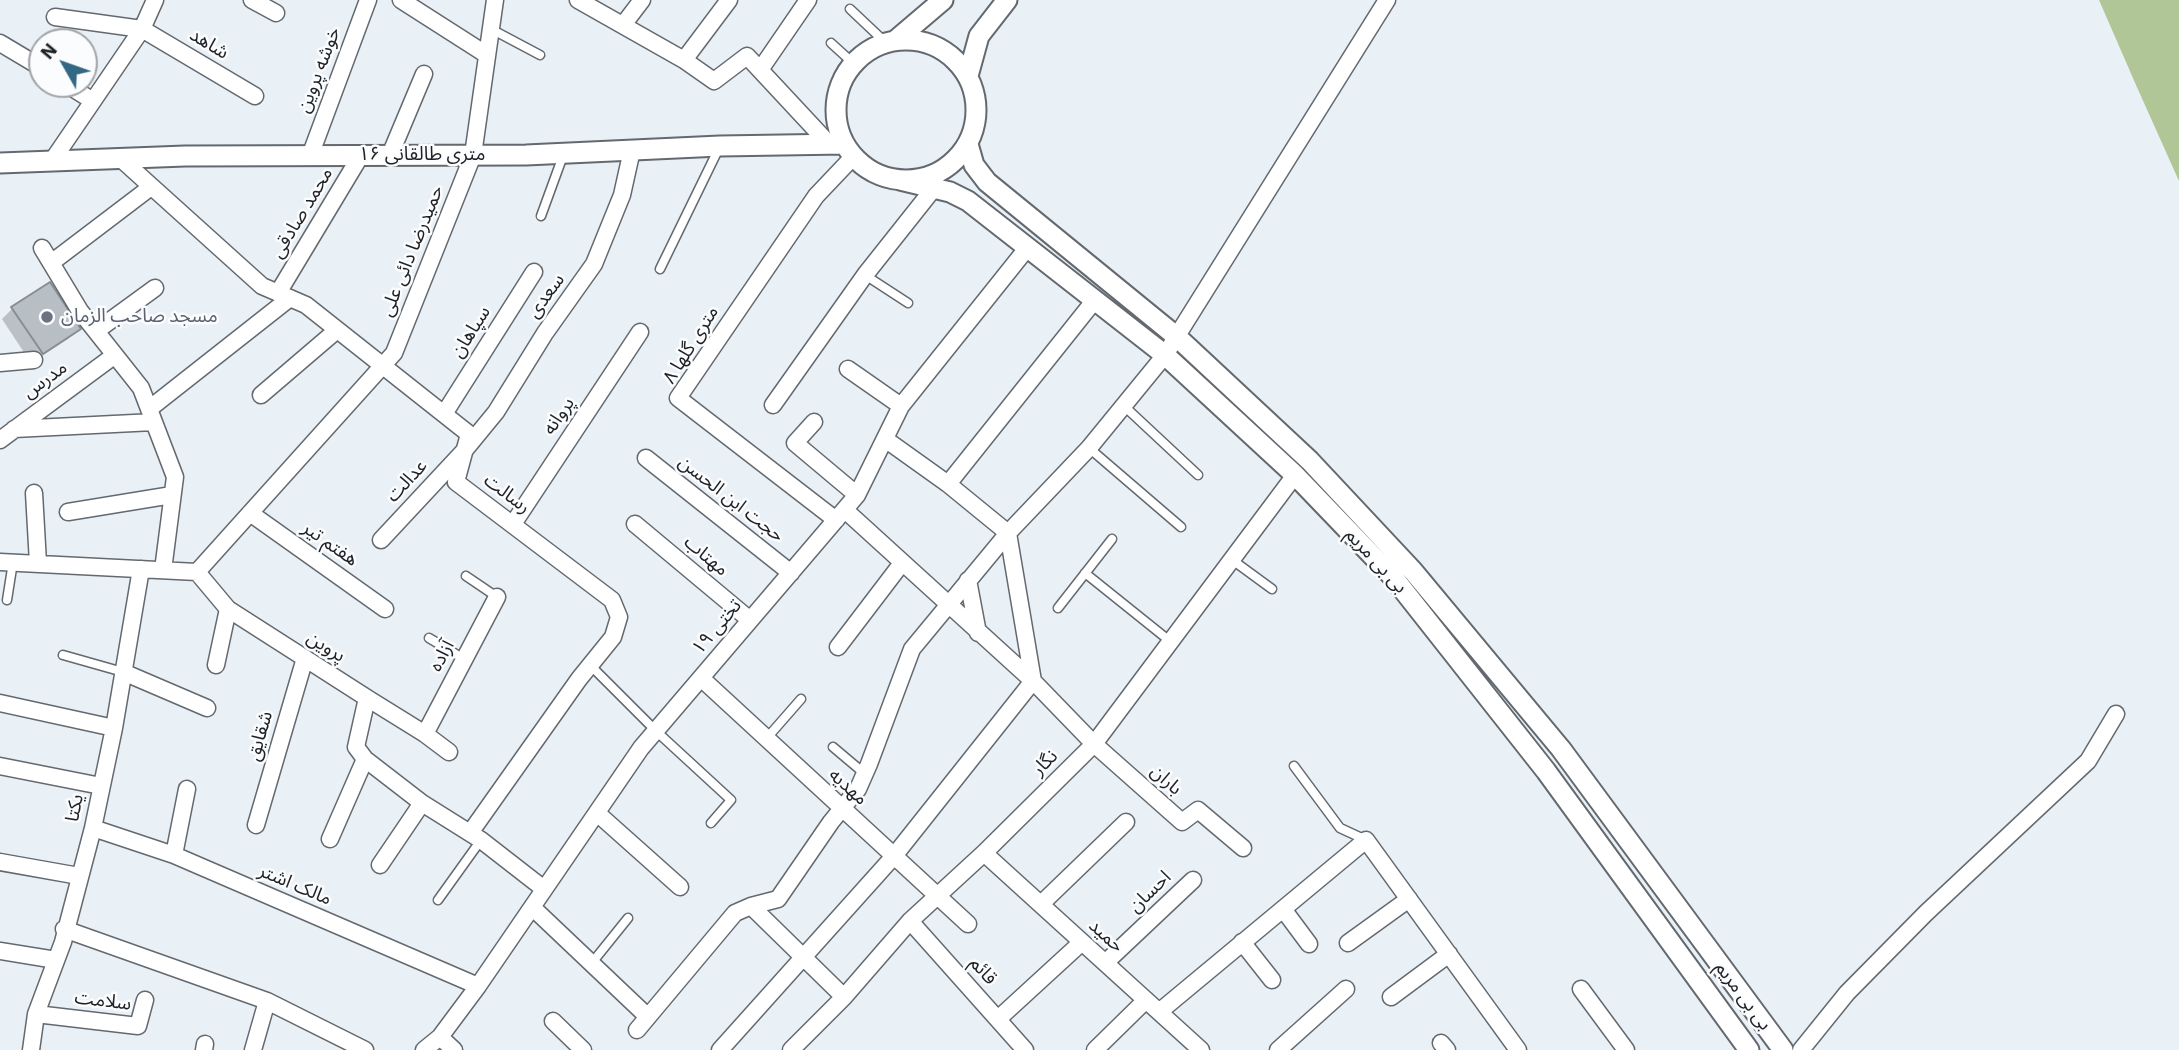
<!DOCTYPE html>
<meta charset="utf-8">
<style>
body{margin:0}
#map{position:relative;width:2179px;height:1050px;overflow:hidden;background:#e9f0f6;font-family:"IBM Plex Sans",sans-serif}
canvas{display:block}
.north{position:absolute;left:28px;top:28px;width:70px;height:70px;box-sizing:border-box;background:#fbfcfe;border:2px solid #a3a4a7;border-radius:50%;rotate:310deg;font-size:19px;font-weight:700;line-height:28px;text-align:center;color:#1f2124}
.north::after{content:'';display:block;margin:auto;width:24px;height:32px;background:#326883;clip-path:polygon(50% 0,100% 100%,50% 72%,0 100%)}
</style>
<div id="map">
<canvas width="2179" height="1050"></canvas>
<div class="north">N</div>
</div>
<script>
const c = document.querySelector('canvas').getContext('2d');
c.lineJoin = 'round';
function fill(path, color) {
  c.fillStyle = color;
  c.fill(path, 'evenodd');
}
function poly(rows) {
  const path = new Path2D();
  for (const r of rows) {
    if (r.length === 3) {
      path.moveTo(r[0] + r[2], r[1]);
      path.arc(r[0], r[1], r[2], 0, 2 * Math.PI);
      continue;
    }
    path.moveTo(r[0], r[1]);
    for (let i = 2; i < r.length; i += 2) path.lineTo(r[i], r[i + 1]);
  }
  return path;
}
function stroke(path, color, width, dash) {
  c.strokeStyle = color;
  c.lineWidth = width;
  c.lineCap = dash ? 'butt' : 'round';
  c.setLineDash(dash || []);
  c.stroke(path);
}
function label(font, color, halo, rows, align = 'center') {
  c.font = font + ' "IBM Plex Sans","Noto Sans Arabic",sans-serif';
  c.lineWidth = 5;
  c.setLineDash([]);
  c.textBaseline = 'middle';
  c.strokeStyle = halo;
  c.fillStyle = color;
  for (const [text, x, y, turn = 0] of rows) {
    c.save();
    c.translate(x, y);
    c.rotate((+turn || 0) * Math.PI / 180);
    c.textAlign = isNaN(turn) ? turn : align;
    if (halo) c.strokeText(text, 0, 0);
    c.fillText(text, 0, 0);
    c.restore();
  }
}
fill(poly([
 [2099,0,2179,0,2179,181,2136,85]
]), '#b0c696');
fill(poly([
 [49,284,79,329,68,339,31,363,2,319,12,309]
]), '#0003');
const building = poly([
 [50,282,81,329,43,354,11,307,50,282]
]);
fill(building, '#b7bec4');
stroke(building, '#878d93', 2);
const service = poly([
 [850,9,885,42],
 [491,29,540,55],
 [831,43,853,63],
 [541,216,564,153],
 [660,269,719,148],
 [865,275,908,303],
 [1123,405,1198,475],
 [1089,448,1181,527],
 [1231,559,1272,589],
 [1085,573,1171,642],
 [466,576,497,597],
 [7,600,13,562],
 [1058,608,1112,539],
 [429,638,464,659],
 [63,655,123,672],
 [590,665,656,731,731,800,711,823],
 [766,739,801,699],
 [833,747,865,774],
 [1294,766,1340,828,1366,840],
 [438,900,481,840],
 [591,964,628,918]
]);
const minor = poly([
 [252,0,276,13],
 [401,0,487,55],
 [578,0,684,60,714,81,747,56,829,144],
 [55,17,142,29,255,96],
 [623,25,642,0],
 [0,43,42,68],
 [684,60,729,0],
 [760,70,808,0],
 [66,84,93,101],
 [390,155,424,74],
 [310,156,368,0],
 [120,158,262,286,306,305,469,434,456,482,612,600,619,617,613,637,579,679,470,833],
 [52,161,142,29,155,0],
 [42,248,80,311,141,388,175,477,163,570],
 [51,263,151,187],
 [278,293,361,155],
 [96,331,155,288],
 [0,363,34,360],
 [848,369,901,406],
 [261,395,337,330],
 [773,405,865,275,934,188],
 [149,409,290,298],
 [444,414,534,272],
 [814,422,795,443,857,495],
 [14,429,154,422],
 [0,440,115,355],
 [646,458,791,573],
 [948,484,1094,301],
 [34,493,38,563],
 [845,510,1033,681,1094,744,1182,822,1198,810,1243,848],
 [68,512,172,495],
 [250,513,385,609],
 [836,520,678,398,816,196,853,157],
 [513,524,640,332],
 [635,524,750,620],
 [381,540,464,451,496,412,545,333,594,264,622,195,632,150],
 [0,562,197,572,228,609,367,698,356,747,365,759,422,803,481,840,544,889],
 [197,572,394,353,473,155,495,0],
 [968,580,978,633],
 [838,647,902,563],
 [216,665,228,609],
 [123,672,207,708],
 [701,678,968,924],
 [367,698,425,734,449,752],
 [0,703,114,728],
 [425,734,497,597],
 [0,766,101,786],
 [597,813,680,887],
 [256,825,305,658],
 [93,828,174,855,478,986],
 [330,839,365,759],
 [984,853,1201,1050],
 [174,855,187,789],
 [0,862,79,876],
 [380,865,422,803],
 [1041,904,1126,822],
 [751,906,844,997],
 [532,907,648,1017],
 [1283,909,1309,944],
 [910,921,1025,1050],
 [64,929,267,1001,365,1050],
 [1242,942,1272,980],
 [1348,943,1409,899],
 [0,951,56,960],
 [1105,963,1193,880],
 [1581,989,1626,1050],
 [1391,997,1449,954],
 [1159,1012,1366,840,1518,1050],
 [36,1014,138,1026,145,1000],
 [998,1019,1082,942],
 [553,1021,583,1050],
 [637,1030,735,913,751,906,778,899,831,822,858,789,869,764,912,649,1008,533,1089,448,1165,355,1387,0],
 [440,1037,454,1050],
 [1441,1043,1447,1050],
 [31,1050,36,1014,63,942,93,828,114,728,141,569],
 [204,1050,205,1044],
 [253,1050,267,1001],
 [424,1050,440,1037,478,986,641,748,857,495,901,406,1028,247],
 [720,1050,894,856,1033,681,1008,533,948,484,885,439],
 [791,1050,844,997,910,921,984,853,1094,744,1295,475],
 [1095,1050,1146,1000],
 [1278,1050,1346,989],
 [1801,1050,1847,993,1926,913,2088,761,2116,714]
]);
const tertiary = poly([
 [906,110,70],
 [896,40,943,0],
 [968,76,979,36,1007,0],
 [968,144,974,165,987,182,1177,337,1310,461,1413,571,1561,749,1783,1050],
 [0,163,185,156,526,155,720,146,844,144],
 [900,180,950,192,968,201,1165,355,1295,475,1393,577,1546,771,1749,1050]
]);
stroke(service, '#63696e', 11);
stroke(minor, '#63696e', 19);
stroke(tertiary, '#63696e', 23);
stroke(service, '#fff', 8);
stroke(minor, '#fff', 16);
stroke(tertiary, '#fff', 19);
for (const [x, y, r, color] of [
 [47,317,7,"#6b7280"]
]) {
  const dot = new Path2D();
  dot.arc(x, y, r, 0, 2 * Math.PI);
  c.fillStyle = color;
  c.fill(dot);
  stroke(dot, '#fbfcfe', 2.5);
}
label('19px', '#1f2124', '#fbfcfe', [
 ["شاهد",209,44,31],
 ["خوشه پروین",319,70,-69],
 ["۱۶ متری طالقانی",422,155],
 ["محمد صادقی",302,213,-59],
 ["حمیدرضا دائی علی",412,251,-68],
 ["سعدی",546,296,-54],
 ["سپاهان",471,332,-58],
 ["۸ متری گلها",691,345,-58],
 ["مدرس",45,380,-36],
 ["پروانه",559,416,-56],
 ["عدالت",407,481,-47],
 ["رسالت",507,494,37],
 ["حجت ابن الحسن",731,499,38],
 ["هفتم تیر",330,544,35],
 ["مهتاب",706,556,40],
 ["بی بی مریم",1376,561,47],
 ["تختی ۱۹",717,627,-50],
 ["پروین",326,647,32],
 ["آزاده",442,656,-62],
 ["شقایق",260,736,-74],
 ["نگار",1045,763,-45],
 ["باران",1166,780,42],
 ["مهدیه",848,787,42],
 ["یکتا",75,808,-79],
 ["مالک اشتر",295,885,23],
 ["احسان",1150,892,-44],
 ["حمید",1106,936,42],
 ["قائم",983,971,48],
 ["بی بی مریم",1743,996,53],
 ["سلامت",103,1001,7]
]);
label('19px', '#5b616d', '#fbfcfe', [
 ["مسجد صاحب الزمان",61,317]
], 'left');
</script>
